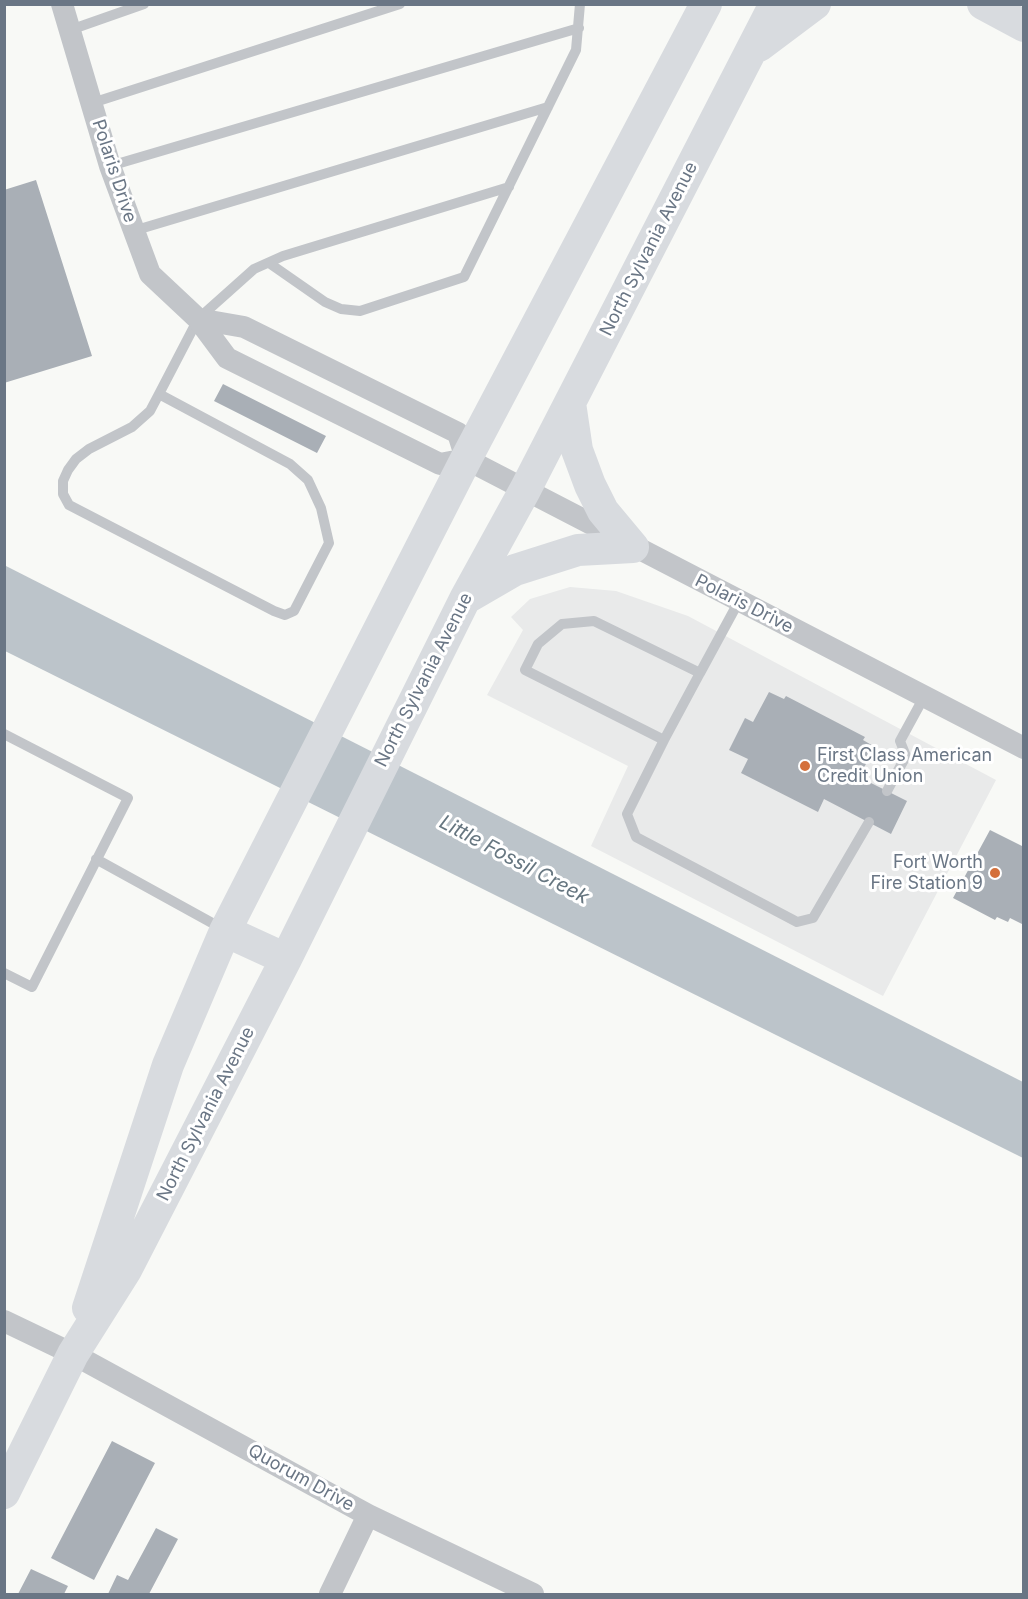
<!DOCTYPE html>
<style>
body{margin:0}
#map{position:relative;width:1028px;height:1599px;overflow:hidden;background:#f8f9f6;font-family:Inter,sans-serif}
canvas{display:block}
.frame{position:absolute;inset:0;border:6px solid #6a7685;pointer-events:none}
</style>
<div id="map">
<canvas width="1028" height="1599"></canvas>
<div class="frame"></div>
</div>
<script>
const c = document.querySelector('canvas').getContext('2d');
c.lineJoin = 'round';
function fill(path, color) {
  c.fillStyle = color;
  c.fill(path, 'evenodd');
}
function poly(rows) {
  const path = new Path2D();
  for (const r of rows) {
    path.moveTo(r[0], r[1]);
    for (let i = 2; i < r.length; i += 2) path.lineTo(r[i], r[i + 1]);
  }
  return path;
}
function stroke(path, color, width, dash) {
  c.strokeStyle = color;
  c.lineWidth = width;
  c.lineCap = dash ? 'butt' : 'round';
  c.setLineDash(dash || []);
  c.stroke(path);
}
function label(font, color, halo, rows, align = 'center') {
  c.font = font + ' Inter,sans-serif';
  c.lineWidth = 6;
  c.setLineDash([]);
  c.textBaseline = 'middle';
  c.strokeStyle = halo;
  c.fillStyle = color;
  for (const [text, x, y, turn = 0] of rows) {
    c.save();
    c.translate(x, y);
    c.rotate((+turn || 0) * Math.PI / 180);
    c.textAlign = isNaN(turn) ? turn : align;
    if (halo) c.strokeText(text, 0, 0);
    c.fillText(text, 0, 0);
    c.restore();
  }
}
fill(poly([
 [570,587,616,591,688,616,996,780,883,996,591,846,628,766,487,695,523,630,511,617,530,599]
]), '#e9eaea');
fill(poly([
 [4,565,1023,1082,1023,1158,5,651]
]), '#bcc4ca');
fill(poly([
 [36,180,92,356,4,383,4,190],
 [223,384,326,436,317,453,214,401],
 [769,692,784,699,786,696,865,737,863,740,875,747,859,777,907,801,891,834,824,799,818,812,741,773,748,759,729,750,745,718,753,722],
 [990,830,1024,847,1024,925,1010,918,1008,922,997,917,995,920,953,898],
 [112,1441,155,1463,94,1580,51,1558],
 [156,1528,178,1539,149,1594,108,1594,117,1575,128,1580],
 [31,1569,68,1586,64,1594,18,1594]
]), '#a9afb6');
stroke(poly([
 [70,30,144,4],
 [92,103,400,4],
 [110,166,579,28],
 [133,231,548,107],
 [269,263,325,302,341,309,360,311,464,277,576,50,580,4],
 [159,394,290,464,308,480,321,508,329,543,294,611,285,615,274,611,69,505,63,494,63,481,68,470,76,459,89,449,132,427,150,411,159,394,198,319,254,269,283,256,509,187],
 [700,673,664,740,525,670,538,644,562,624,594,621,700,673,739,601],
 [4,734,128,798,32,987,4,973],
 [664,740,627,814,636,837,797,922,813,918,869,822],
 [887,791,906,756,900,741,924,697],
 [96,859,223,929]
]), '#c2c5c9', 10);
stroke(poly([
 [62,4,110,166,150,274,198,319,227,358,440,464,466,459,1024,748],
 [198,319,244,327,458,433,466,459],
 [4,1321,73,1354,368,1515,533,1594],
 [330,1594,368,1515]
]), '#c2c5c9', 22);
stroke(poly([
 [983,4,1024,26],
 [759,46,815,4],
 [570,403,577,450,590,485,603,511,633,547],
 [465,599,515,570,578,550,633,547],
 [225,931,286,959],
 [88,1308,168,1065,225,931,466,459,706,4],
 [4,1493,73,1354,126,1270,286,959,465,599,525,490,775,4]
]), '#d8dbdf', 32);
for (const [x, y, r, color] of [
 [805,766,6,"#d4703b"],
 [995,873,6,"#d4703b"]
]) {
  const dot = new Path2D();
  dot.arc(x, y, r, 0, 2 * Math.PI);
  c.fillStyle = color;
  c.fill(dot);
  stroke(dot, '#fff', 2);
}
label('18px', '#6a7685', '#fff', [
 ["Polaris Drive",114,171,72],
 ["North Sylvania Avenue",649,249,-63],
 ["Polaris Drive",744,604,27],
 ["North Sylvania Avenue",424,680,-63],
 ["North Sylvania Avenue",206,1114,-63],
 ["Quorum Drive",301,1478,29]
]);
label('18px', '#6a7685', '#fff', [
 ["First Class American",817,756],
 ["Credit Union",817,777],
 ["Fort Worth",983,863,"right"],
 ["Fire Station 9",983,884,"right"]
], 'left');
label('italic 20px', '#667680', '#fff', [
 ["Little Fossil Creek",514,860,28]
]);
</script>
